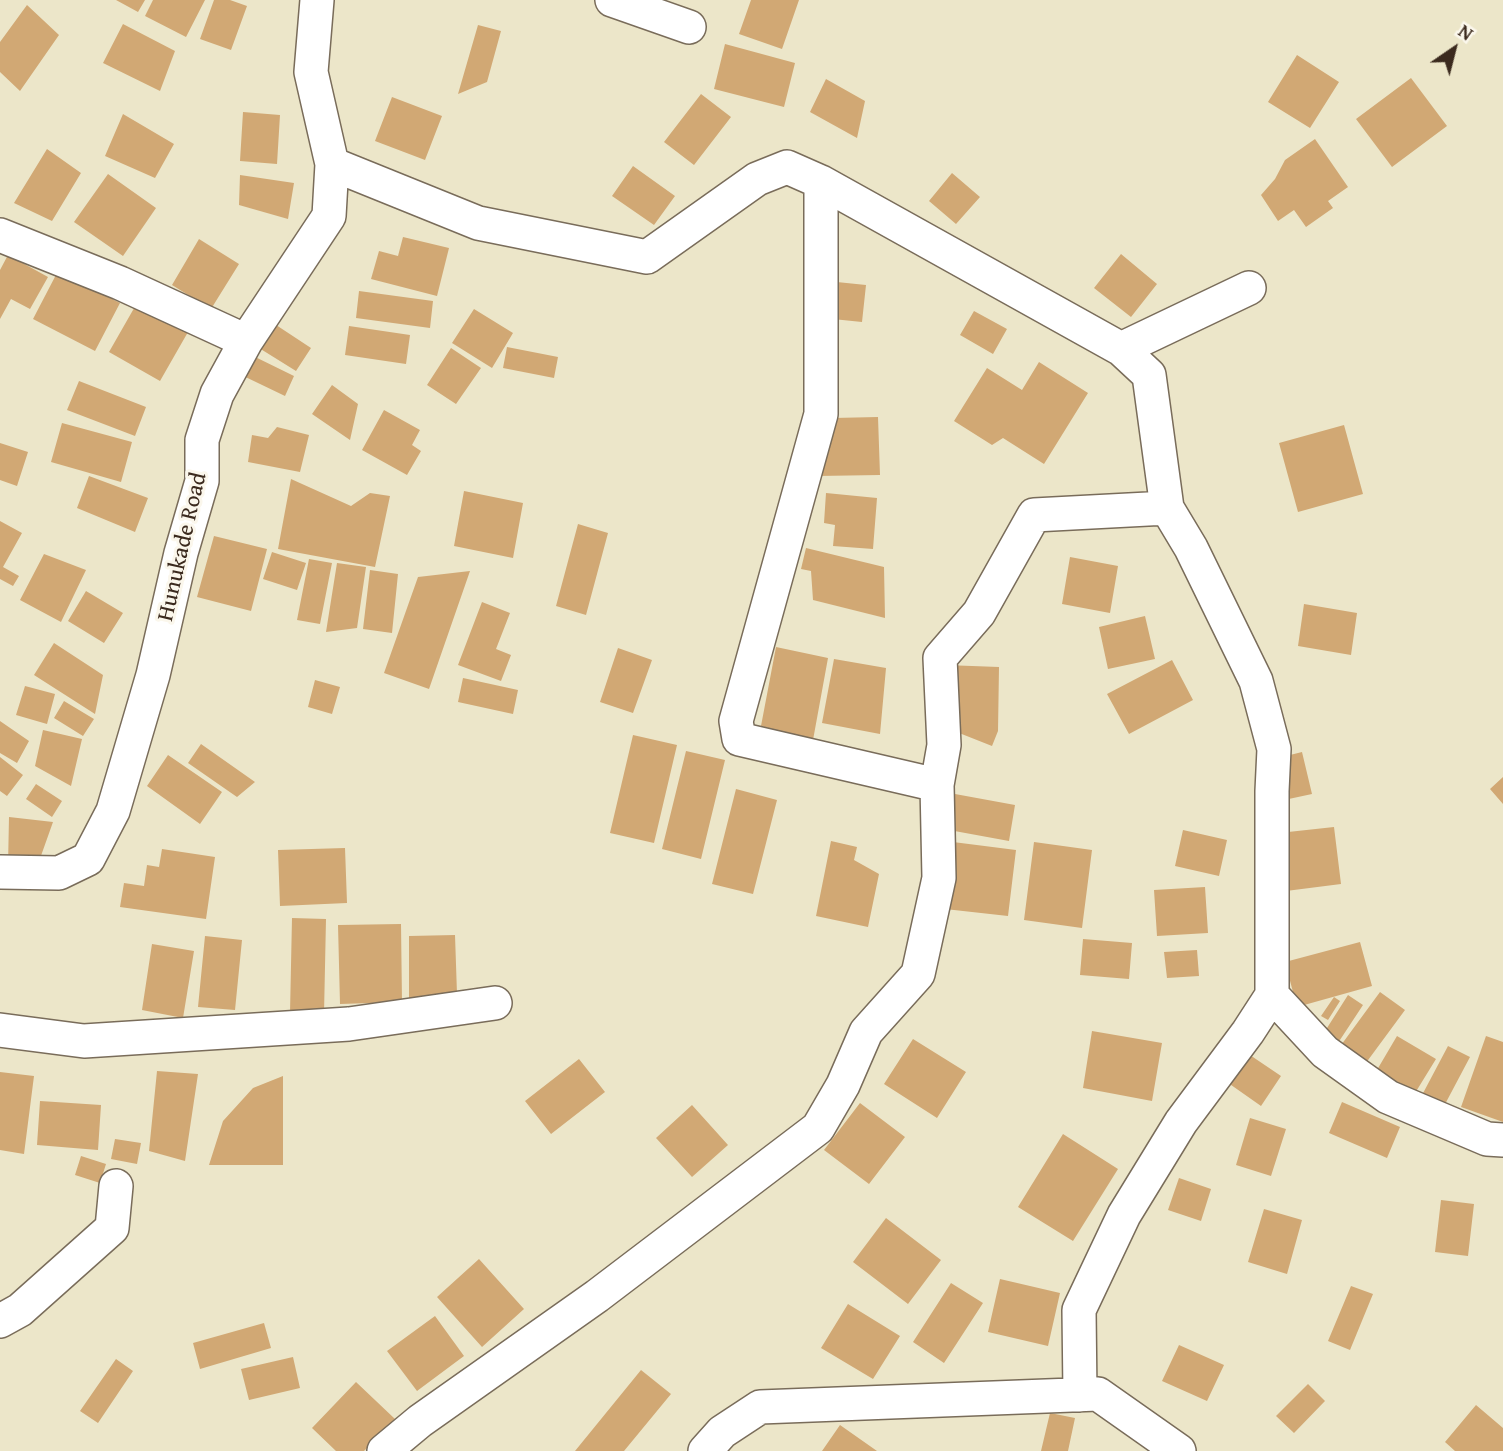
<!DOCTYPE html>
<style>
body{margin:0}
#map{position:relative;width:1503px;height:1451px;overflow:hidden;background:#ece6c9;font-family:"Gentium Book Plus",serif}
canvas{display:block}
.north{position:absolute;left:1419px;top:14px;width:70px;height:70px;-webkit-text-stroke:5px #fbf7ec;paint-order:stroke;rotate:35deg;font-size:19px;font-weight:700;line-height:28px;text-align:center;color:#3b2a1e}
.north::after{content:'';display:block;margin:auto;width:24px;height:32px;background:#3b2a1e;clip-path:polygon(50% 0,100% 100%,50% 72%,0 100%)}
</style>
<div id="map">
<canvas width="1503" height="1451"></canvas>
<div class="north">N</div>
</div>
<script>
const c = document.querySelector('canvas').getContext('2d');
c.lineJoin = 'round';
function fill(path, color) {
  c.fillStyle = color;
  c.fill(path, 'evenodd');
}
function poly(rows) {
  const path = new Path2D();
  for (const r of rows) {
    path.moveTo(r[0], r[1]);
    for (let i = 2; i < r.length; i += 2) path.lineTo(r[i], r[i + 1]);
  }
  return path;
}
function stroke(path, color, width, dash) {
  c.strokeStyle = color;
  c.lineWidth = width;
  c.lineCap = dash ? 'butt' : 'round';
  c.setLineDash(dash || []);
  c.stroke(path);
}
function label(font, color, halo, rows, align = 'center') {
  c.font = font + ' "Gentium Book Plus",serif';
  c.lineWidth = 6;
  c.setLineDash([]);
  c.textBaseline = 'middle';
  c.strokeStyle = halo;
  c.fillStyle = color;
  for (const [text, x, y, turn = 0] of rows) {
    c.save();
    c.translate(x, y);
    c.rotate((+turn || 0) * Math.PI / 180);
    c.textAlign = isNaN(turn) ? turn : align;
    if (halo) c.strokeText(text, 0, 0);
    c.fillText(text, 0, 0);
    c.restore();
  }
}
fill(poly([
 [116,0,145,0,138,12],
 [153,0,205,0,186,37,145,16],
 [214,0,230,0,247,6,231,50,200,39],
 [751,0,799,0,782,49,739,34],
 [27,5,59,35,20,91,0,72,0,42],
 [123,24,175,51,160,91,103,63],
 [478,25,501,31,487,82,458,94],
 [725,44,795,63,784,107,714,89],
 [1297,55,1339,82,1310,128,1268,102],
 [1411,78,1447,126,1392,167,1356,119],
 [826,79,865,101,857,138,810,112],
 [701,94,731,117,694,165,664,142],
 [392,97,442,116,425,160,375,141],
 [243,112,280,115,277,164,240,161],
 [123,114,174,144,155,178,105,156],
 [1315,139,1348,187,1328,201,1333,208,1306,227,1294,210,1278,221,1261,195,1275,179,1285,160],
 [47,149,81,173,52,221,14,203],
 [633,166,675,196,654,225,612,196],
 [952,173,980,197,956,224,929,201],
 [108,174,156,208,123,256,74,222],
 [240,175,294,183,288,219,239,205],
 [403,237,449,248,437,296,371,279,379,251,398,256],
 [199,239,239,264,211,309,172,285],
 [1121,254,1157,284,1131,317,1094,288],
 [8,255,48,277,30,309,11,299,0,319,0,270],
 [58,271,120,303,95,351,33,319],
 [827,281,866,285,862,322,823,318],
 [359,291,433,301,430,328,356,318],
 [137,303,188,332,160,381,109,352],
 [474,309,513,333,492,368,452,343],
 [974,311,1007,329,993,354,960,335],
 [267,319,311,348,296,371,251,343],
 [349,326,410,335,406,364,345,355],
 [507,347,558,357,554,378,503,368],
 [451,348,481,368,456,404,427,385],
 [243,351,294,376,285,396,233,371],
 [1039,362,1088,393,1044,464,1003,438,992,445,954,421,987,368,1022,390],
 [79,381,146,407,135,436,67,410],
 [332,385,358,404,350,440,312,414],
 [384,410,420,430,412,445,421,451,407,475,362,450],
 [878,417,880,475,817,476,833,418],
 [62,423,132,442,121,482,51,462],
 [1344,425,1363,494,1298,512,1279,443],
 [277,427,309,435,300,472,248,462,252,435,268,438],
 [0,443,28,452,17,486,0,480],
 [89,476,148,498,135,532,77,508],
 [291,479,351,506,370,493,390,496,375,567,278,549],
 [464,491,523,503,513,558,454,546],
 [826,493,877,498,873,549,833,546,835,525,824,523],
 [0,521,22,533,3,567,19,576,13,586,0,579],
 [578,524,608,533,586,615,556,606],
 [214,536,267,549,251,611,197,597],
 [806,548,884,567,885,618,813,600,811,571,801,569],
 [272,552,306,563,297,590,263,579],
 [44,554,86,570,61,622,20,600],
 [1070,557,1118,566,1110,613,1062,604],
 [309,559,332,563,320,624,297,620],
 [337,563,366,567,357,628,326,632],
 [370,570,398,574,392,633,363,629],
 [470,571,429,689,384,673,418,577],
 [86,591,123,613,104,643,68,621],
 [482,602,510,613,496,649,511,655,501,681,458,665],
 [1304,604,1357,613,1351,655,1298,646],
 [1145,616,1155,659,1108,669,1099,627],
 [54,643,103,675,95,714,34,675],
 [776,647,828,658,813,740,761,726],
 [618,648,652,660,633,713,600,702],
 [834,659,886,668,880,734,822,723],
 [1172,660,1193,700,1129,734,1107,694],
 [945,665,999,667,998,731,992,746,944,727],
 [463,678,518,690,513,714,458,702],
 [315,680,340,687,332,714,308,707],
 [25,686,55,694,47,724,16,715],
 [64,701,94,719,83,736,54,718],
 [0,721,29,741,17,763,0,753],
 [43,730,82,739,71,786,35,766],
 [633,735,677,745,654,843,610,833],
 [201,744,255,782,237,797,188,763],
 [686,751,725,760,701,859,662,849],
 [1302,752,1312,794,1284,800,1274,759],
 [168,755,222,792,200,824,147,786],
 [0,757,23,775,7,796,0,791],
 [1503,777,1503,804,1490,789],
 [36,784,62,801,52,817,26,799],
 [736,789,777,800,753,894,712,884],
 [955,794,1015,805,1009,841,949,830],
 [9,817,53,822,37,867,8,866],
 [1334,827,1341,884,1286,891,1279,833],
 [1183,830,1227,840,1219,876,1175,866],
 [831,841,857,847,854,860,879,874,868,927,816,916],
 [953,842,1016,850,1008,916,945,909],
 [1034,842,1092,850,1082,928,1024,920],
 [345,848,347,903,280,906,278,850],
 [162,849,215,857,206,919,120,907,124,883,144,886,147,865,159,867],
 [1205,887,1208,933,1157,936,1154,890],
 [292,918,326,919,324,1014,290,1013],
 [401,924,402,1002,340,1004,338,925],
 [455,935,457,994,409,1001,409,936],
 [205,936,242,940,235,1010,198,1007],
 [1083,939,1132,943,1129,979,1080,975],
 [1360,942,1372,986,1297,1007,1285,962],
 [152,944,194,951,183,1018,142,1010],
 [1197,950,1199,976,1167,978,1164,952],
 [1380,992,1405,1010,1360,1071,1336,1052],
 [1348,995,1363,1005,1334,1049,1320,1039],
 [1334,997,1340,1001,1328,1020,1321,1016],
 [1092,1031,1162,1043,1152,1101,1083,1088],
 [1397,1036,1436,1059,1412,1098,1374,1075],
 [1486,1036,1503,1042,1503,1122,1461,1107],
 [913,1039,966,1072,937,1118,884,1084],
 [1448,1046,1470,1057,1443,1108,1421,1097],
 [1244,1051,1281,1076,1261,1106,1224,1080],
 [579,1059,605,1092,551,1134,525,1101],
 [157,1071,198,1074,185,1161,149,1151],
 [0,1072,34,1076,24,1154,0,1150],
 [283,1076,283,1165,209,1165,223,1121,253,1088],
 [40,1101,101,1105,98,1150,37,1145],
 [1342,1102,1400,1127,1387,1158,1329,1133],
 [860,1103,905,1137,869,1184,824,1150],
 [692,1105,728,1145,692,1177,656,1138],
 [1250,1118,1286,1129,1271,1176,1236,1165],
 [1063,1134,1118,1169,1073,1241,1018,1207],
 [115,1139,141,1143,137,1164,111,1159],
 [81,1156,106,1164,100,1183,75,1175],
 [1179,1178,1211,1189,1201,1221,1168,1210],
 [1441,1200,1474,1204,1468,1256,1435,1252],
 [1264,1209,1302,1220,1287,1274,1248,1262],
 [886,1218,941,1260,908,1304,853,1262],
 [479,1259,524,1309,482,1347,437,1297],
 [1000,1279,1060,1293,1048,1346,988,1332],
 [951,1283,983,1303,944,1363,913,1342],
 [1351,1286,1373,1294,1350,1350,1328,1341],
 [848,1304,900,1336,873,1379,821,1348],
 [435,1316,464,1356,417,1391,387,1351],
 [264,1323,271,1348,200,1369,193,1343],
 [1179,1345,1224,1365,1207,1401,1162,1381],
 [293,1357,300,1388,249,1400,241,1369],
 [116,1359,133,1371,98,1423,80,1411],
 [641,1370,671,1394,624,1451,575,1451],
 [356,1382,395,1419,364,1451,336,1451,312,1428],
 [1308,1384,1325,1401,1294,1433,1276,1416],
 [1476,1405,1503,1428,1503,1451,1455,1451,1445,1442],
 [1050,1413,1075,1418,1068,1451,1041,1451],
 [840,1425,877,1451,822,1451]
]), '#d1a874');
const street = poly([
 [612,0,689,27],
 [332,164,478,223,647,257,757,179,787,167,821,182,1121,349,1149,375,1167,508,1191,548,1256,681,1274,749,1272,791,1272,995,1325,1052,1388,1097,1487,1139,1503,1140],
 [0,235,120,283,246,341],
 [1121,349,1249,288],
 [937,785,944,745,940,658,979,613,1034,515,1167,508],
 [0,872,59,873,88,859,113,811,153,675,181,553,202,481,202,440,217,394,246,341,329,216,332,164,311,72,317,0],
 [0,1030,84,1041,349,1024,495,1003],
 [0,1321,20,1310,112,1228,116,1186],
 [1080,1395,1079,1310,1124,1215,1181,1122,1248,1032,1272,995],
 [384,1451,420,1421,597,1296,818,1128,843,1085,866,1032,918,974,939,878,937,785,739,739,736,721,821,414,821,182],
 [705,1451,722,1432,760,1407,1098,1394,1179,1451]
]);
stroke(street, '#796c5a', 36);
stroke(street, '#fff', 33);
label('23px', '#3b2a1e', '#fbf7ec', [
 ["Hunukade Road",183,547,-77]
]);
</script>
